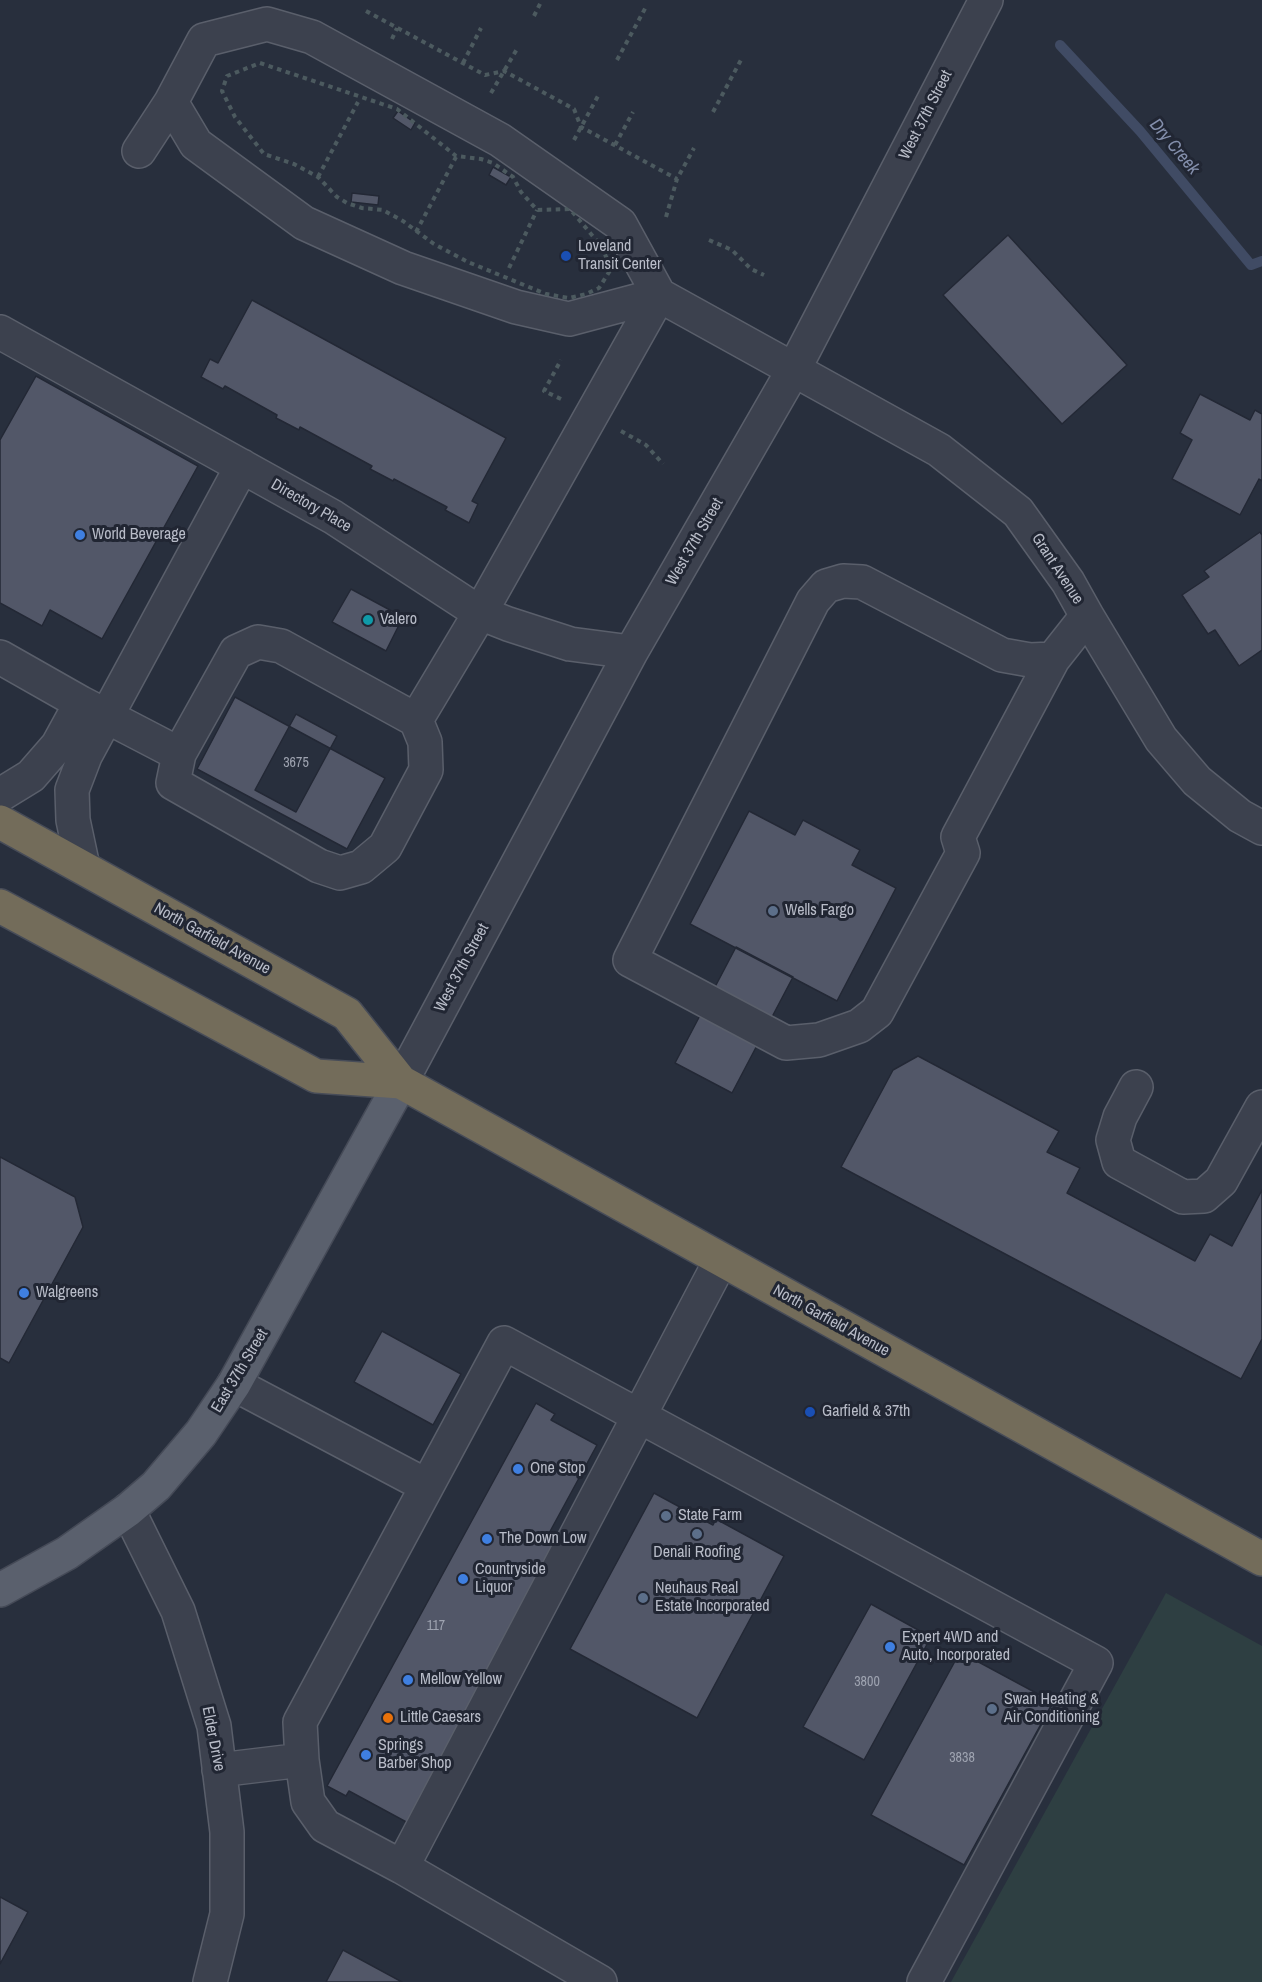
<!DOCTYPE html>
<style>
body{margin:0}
canvas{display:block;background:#282f3d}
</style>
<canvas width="1262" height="1982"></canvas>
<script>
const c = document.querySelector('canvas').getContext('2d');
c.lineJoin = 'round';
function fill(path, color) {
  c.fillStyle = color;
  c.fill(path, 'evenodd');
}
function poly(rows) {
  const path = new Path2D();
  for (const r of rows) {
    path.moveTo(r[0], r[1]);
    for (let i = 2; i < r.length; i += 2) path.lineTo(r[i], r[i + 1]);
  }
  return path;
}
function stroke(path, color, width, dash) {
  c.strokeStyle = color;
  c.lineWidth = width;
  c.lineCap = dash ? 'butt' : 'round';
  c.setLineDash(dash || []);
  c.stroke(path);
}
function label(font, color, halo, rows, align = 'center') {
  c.font = font + ' "Archivo Narrow",sans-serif';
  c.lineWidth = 6;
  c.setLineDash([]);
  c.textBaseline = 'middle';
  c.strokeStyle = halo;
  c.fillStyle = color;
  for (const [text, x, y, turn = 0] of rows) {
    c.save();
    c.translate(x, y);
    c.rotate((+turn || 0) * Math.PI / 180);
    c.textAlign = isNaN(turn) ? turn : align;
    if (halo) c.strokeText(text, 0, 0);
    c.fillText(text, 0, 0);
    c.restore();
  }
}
fill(poly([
 [1166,1593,1262,1646,1262,1982,951,1982]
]), '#2e3f42');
stroke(poly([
 [1060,45,1140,131,1251,265,1262,261]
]), '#404b64', 10);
const building = poly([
 [398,111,415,123,411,130,393,118,398,111],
 [493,167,511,177,506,185,489,175,493,167],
 [352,193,379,196,378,205,351,202,352,193],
 [1008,235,1127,365,1062,424,943,295,1008,235],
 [252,300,506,438,472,501,478,504,469,523,445,510,447,507,394,479,393,481,370,469,372,466,300,427,299,430,276,418,277,415,225,386,223,389,201,377,210,359,218,363,252,300],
 [36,376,198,466,102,639,50,610,42,626,0,603,0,440,36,376],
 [1200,394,1250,420,1255,410,1262,414,1262,481,1259,479,1240,515,1172,479,1192,440,1180,433,1200,394],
 [1260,532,1262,535,1262,650,1239,666,1215,630,1208,634,1182,595,1209,577,1204,571,1260,532],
 [351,589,403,617,386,651,332,622,351,589],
 [235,697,385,778,347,849,197,769,235,697],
 [296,714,337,736,296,812,255,790,296,714],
 [749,811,795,835,803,820,860,850,852,865,896,888,837,1001,690,924,749,811],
 [736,947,793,977,732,1093,675,1063,736,947],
 [918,1056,1059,1131,1047,1152,1080,1168,1067,1193,1195,1261,1210,1234,1232,1246,1262,1190,1262,1339,1241,1379,841,1167,893,1070,918,1056],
 [0,1157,75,1197,83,1227,9,1363,0,1358,0,1157],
 [382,1331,461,1374,433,1425,354,1382,382,1331],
 [536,1403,555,1414,551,1420,597,1445,547,1537,561,1545,410,1824,349,1791,346,1796,327,1786,536,1403],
 [654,1493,713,1525,716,1519,784,1556,697,1718,570,1649,654,1493],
 [871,1604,931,1637,864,1760,803,1727,871,1604],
 [960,1652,1053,1702,964,1865,871,1815,960,1652],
 [0,1897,28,1912,0,1964,0,1897],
 [343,1950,402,1982,326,1982,343,1950]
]);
fill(building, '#525768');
stroke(building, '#232835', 1.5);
const minor = poly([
 [139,151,171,102],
 [659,295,569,319,516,307,403,268,304,223,196,144,171,102,204,40,267,24,312,37,500,140,620,224,659,295,939,450,1018,512,1068,582,1087,616,1161,739,1197,781,1240,816,1262,828],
 [0,332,333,517,480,613,508,624,570,644,631,652],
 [258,642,281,646,416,720,425,742,426,770,385,847,361,867,340,873,319,866,173,783,179,754,236,652,258,642],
 [0,657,81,703,179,754],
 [1053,659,1030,660,1002,655,862,582,843,581,826,586,813,601,630,960,786,1043,819,1040,859,1026,877,1012,963,853,958,837,1053,659,1087,616],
 [416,720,480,613,659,295],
 [0,795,31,776,58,745,81,703],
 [83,867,73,820,72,790,85,756,242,466],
 [401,1082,631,652,794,369,986,0],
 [1136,1087,1120,1117,1113,1140,1119,1162,1183,1197,1204,1196,1221,1181,1262,1107],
 [234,1384,427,1486],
 [128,1510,178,1611,214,1726,227,1832,227,1914,210,1982],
 [219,1770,302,1760],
 [402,1867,721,1260],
 [600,1982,402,1867,325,1826,308,1802,302,1760,300,1722,504,1343,1096,1663,924,1982]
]);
const major = poly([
 [0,1590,67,1553,128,1510,156,1486,201,1433,234,1384,401,1082]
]);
const highway = poly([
 [0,822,347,1014,401,1082,1262,1559],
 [0,906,316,1076,401,1082]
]);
stroke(minor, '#5a5f6b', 36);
stroke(major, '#454a57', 36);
stroke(highway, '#474c58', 36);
stroke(poly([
 [366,11,485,75,504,71,515,77,574,109,581,127,677,179],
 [534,16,542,0],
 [392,39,397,28],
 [617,60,647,5],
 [260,63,397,109,456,156,481,159,493,163,513,177,521,192,537,210,570,209,602,247,611,269,599,288,586,294,569,298,546,294,468,262,434,244,403,221,383,210,362,208,347,203,337,197,318,177,294,164,264,154,235,117,222,91,227,76,260,63],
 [463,63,481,28],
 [491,93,517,49],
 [713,112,742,58],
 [574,140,598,96],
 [615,145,633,112],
 [318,177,358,102],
 [666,217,677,179,694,148],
 [416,232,456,157],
 [709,240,732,250,751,269,764,275],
 [509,268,537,210],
 [561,399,544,391,561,360],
 [621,431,646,445,663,464]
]), '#4c5a5f', 4, [4.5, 4.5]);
stroke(minor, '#3c414e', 33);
stroke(major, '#5a606d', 33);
stroke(highway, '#736c5a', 33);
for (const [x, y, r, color] of [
 [566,256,6,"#1a4fb4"],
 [80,535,6,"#3f7fe0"],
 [368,620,6,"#0f9aa8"],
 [773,911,6,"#5c6f8a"],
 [24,1293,6,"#3f7fe0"],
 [810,1412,6,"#1a4fb4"],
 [518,1469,6,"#3f7fe0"],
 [666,1516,6,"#5c6f8a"],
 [697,1534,6,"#5c6f8a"],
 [487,1539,6,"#3f7fe0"],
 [463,1579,6,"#3f7fe0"],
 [643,1598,6,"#5c6f8a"],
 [890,1647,6,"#3f7fe0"],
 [408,1680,6,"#3f7fe0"],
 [992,1709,6,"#5c6f8a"],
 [388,1718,6,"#e8710a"],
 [366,1755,6,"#3f7fe0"]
]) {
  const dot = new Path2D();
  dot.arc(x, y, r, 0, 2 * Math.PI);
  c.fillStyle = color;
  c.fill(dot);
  stroke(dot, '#212633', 2);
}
label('14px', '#9ea3b0', null, [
 ["3675",296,763],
 ["117",436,1626],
 ["3800",867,1682],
 ["3838",962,1758]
]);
label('16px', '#b8bcc8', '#212633', [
 ["West 37th Street",926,115,-63],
 ["Directory Place",311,506,30],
 ["West 37th Street",695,542,-60],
 ["Grant Avenue",1057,569,57],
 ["North Garfield Avenue",212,939,29],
 ["West 37th Street",462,968,-62],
 ["North Garfield Avenue",831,1321,29],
 ["East 37th Street",240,1371,-59],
 ["Elder Drive",213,1739,79]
]);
label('16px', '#b8bcc8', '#212633', [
 ["Loveland",578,247],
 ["Transit Center",578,265],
 ["World Beverage",92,535],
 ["Valero",380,620],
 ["Wells Fargo",785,911],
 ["Walgreens",36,1293],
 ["Garfield & 37th",822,1412],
 ["One Stop",530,1469],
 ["State Farm",678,1516],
 ["The Down Low",499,1539],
 ["Denali Roofing",697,1553,"center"],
 ["Countryside",475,1570],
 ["Liquor",475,1588],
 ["Neuhaus Real",655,1589],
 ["Estate Incorporated",655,1607],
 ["Expert 4WD and",902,1638],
 ["Auto, Incorporated",902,1656],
 ["Mellow Yellow",420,1680],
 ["Swan Heating &",1004,1700],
 ["Air Conditioning",1004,1718],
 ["Little Caesars",400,1718],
 ["Springs",378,1746],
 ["Barber Shop",378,1764]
], 'left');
label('italic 18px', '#848fac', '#212633', [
 ["Dry Creek",1174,147,50]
]);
</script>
